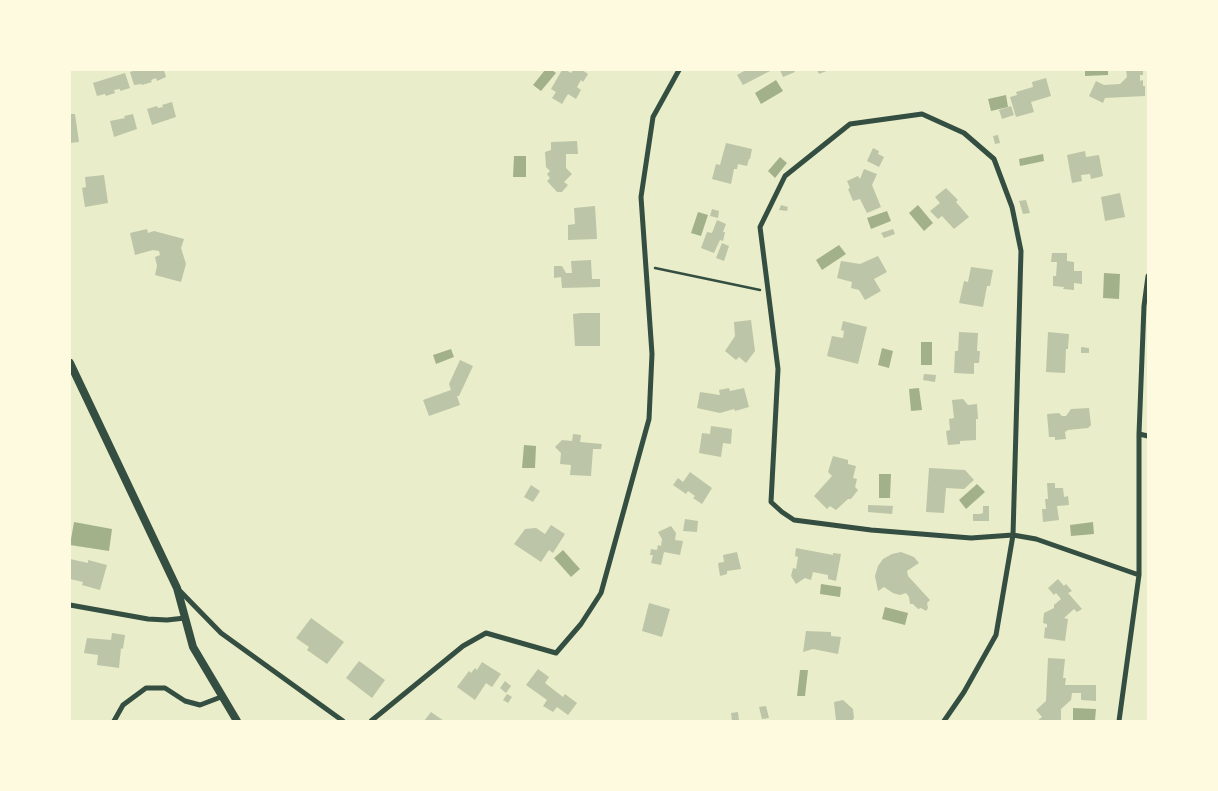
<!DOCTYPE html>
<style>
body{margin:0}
#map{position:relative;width:1218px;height:791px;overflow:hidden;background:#e9edc9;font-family:Spectral,serif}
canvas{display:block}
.frame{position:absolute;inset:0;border:71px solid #fefae0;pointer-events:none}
</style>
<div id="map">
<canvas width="1218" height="791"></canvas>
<div class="frame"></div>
</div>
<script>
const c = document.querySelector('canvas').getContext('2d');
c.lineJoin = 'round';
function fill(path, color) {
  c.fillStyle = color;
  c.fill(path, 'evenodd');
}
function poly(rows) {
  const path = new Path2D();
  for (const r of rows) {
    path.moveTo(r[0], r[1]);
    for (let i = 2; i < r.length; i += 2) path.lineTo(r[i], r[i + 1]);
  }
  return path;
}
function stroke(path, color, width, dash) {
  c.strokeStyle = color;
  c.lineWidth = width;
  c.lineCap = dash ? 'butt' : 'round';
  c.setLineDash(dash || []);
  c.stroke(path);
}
fill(poly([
 [545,70,552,70,556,73,541,91,533,85],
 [1085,70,1108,70,1108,75,1085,76],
 [776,80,783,91,761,104,755,93],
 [1006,95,1008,107,991,111,988,99],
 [1043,154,1044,161,1020,166,1019,159],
 [514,156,526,156,526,177,513,177],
 [780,157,787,163,775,178,768,171],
 [918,205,933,223,924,231,909,213],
 [887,211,891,221,871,229,867,218],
 [698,212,708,215,701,236,691,233],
 [839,245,846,254,822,270,816,260],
 [1104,273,1120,274,1119,299,1103,298],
 [921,342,932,342,932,365,921,365],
 [882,348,893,351,889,368,878,365],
 [451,349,454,357,436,364,433,355],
 [919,388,922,410,911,411,909,389],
 [524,445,536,446,535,468,522,468],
 [879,474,891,474,890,498,879,498],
 [977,484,985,492,966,509,959,500],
 [74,522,112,529,109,551,70,545],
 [1093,522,1094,534,1071,536,1070,525],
 [563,550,580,569,571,577,554,558],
 [821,584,841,587,840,597,820,594],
 [885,607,908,613,905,625,882,619],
 [800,670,808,670,805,696,797,696],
 [1073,708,1096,709,1095,720,1073,720]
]), '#a3b18a');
fill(poly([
 [136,70,164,70,166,77,157,81,156,78,151,80,152,82,142,85,142,84,134,85,130,72],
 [562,70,566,70,571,73,573,70,582,70,588,74,583,82,581,80,577,87,581,90,576,99,568,94,562,104,552,98,556,92,551,89],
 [746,70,772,70,743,85,737,75],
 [780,70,794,70,795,72,783,77],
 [817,70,829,70,819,74],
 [1126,70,1143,70,1143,75,1140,75,1140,81,1143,80,1143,86,1145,86,1145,96,1105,98,1103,103,1089,96,1096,81,1104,85,1120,84,1127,77],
 [125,73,130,88,120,91,120,89,114,90,115,93,106,96,105,94,97,96,93,83],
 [1046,78,1051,96,1031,102,1034,112,1016,117,1010,97,1017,95,1016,92,1033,87,1032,82],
 [172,102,176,117,152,125,147,109,157,106,158,108,163,107,162,105],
 [1011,106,1014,115,1002,119,999,110],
 [70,114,75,114,79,142,70,143],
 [133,114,137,129,114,137,110,121,125,118,124,116],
 [998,135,1000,143,995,144,993,136],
 [577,141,578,154,566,154,566,168,572,174,564,182,568,185,562,192,557,192,547,181,550,178,547,174,550,171,546,167,545,152,551,150,551,142],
 [726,143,752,149,750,159,749,159,747,166,738,164,737,169,734,169,731,184,712,179,716,164,720,165],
 [873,148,879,151,878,154,884,157,879,167,867,161],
 [1085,151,1086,157,1099,155,1103,176,1091,179,1090,174,1081,175,1082,181,1072,183,1067,155],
 [864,169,877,174,872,185,881,207,867,213,860,199,853,201,848,189,850,188,847,181,858,176,860,179],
 [104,175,108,203,85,207,82,188,86,187,85,177],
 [946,188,958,200,956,202,969,217,954,229,942,216,938,219,930,211,940,203,935,197],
 [1120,193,1125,217,1105,221,1101,197],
 [1026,200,1030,213,1023,214,1019,201],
 [781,205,788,207,787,211,779,210],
 [595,206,597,239,568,240,568,225,575,224,574,208],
 [712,209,719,211,718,218,710,216],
 [717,220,726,224,723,232,725,232,723,241,720,240,714,253,701,248,707,232,712,233],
 [147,229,148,233,154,231,184,239,181,248,186,264,181,282,155,275,157,266,155,257,160,255,159,251,153,250,135,255,130,233],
 [893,229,895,234,884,238,881,233],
 [722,243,729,246,724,261,716,258],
 [1052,253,1067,253,1067,261,1074,262,1074,271,1082,271,1082,284,1074,283,1074,290,1063,289,1064,287,1053,286,1053,276,1056,276,1057,262,1051,262],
 [878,256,887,272,874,279,881,291,865,300,859,290,851,288,852,282,837,278,841,261,860,264],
 [591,260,592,279,600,279,600,287,562,288,561,277,554,278,554,266,562,266,566,273,572,273,571,261],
 [971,267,993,270,990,286,987,286,983,307,959,303,964,281,968,282],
 [581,313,600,313,600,346,575,346,573,314],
 [751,320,755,351,746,363,739,357,736,360,725,351,735,336,734,322],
 [843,321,867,327,858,364,827,356,832,336,843,338,844,331,841,330],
 [959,332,978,333,977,351,980,351,979,363,974,363,974,374,954,373,955,351,958,351],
 [1048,332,1069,334,1068,349,1066,349,1065,373,1046,372],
 [1081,347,1089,348,1089,353,1081,353],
 [460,360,473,366,459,396,457,396,460,405,429,416,423,400,451,390,449,384],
 [924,374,936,375,935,382,923,380],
 [729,388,730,391,744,388,749,407,735,411,734,409,720,413,697,408,700,392,720,395,719,390],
 [963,399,968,405,977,404,978,419,976,419,976,440,960,441,960,444,948,445,946,431,950,430,949,419,954,418,952,400],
 [1089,408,1091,425,1088,428,1068,430,1065,432,1066,439,1055,440,1055,437,1049,437,1047,414,1059,413,1062,416,1066,416,1071,409],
 [711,426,732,429,731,444,723,443,721,457,699,453,702,433,710,434],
 [573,434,581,435,580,442,602,444,601,449,593,449,591,476,570,475,571,465,560,464,561,453,555,447,562,440,572,441],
 [833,456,848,460,848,464,856,466,853,478,857,479,855,487,858,490,851,499,848,499,836,510,830,506,827,509,814,496,832,476,828,472],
 [929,468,965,470,974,480,964,489,946,488,944,513,926,512],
 [690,472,712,488,702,504,693,498,695,496,688,491,686,494,673,485,678,478,683,482],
 [1047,483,1055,483,1055,488,1063,488,1064,497,1068,496,1069,505,1057,506,1059,520,1043,522,1042,509,1046,509,1045,499,1048,499],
 [531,485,540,491,533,502,524,497],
 [868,505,893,506,892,514,868,512],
 [983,506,989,506,989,521,973,521,973,514,980,514,983,513],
 [685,519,698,521,697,532,683,531],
 [551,525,565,534,553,553,549,550,541,562,514,544,525,529,536,528,545,534],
 [671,526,676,533,675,540,683,541,680,555,664,552,661,565,651,563,653,555,650,555,651,549,657,550,658,545,661,546,662,539,658,532],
 [796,548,833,555,833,553,841,554,836,581,828,579,828,575,813,572,811,580,805,578,796,584,791,576,793,568,796,569,798,557,795,556],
 [737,552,741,569,727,571,727,574,720,576,718,563,724,562,723,555],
 [901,552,914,557,919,563,907,571,908,576,930,600,927,603,928,608,926,611,921,608,918,609,913,604,910,604,909,597,906,593,900,595,893,593,884,587,878,591,875,576,878,566,883,559,892,554],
 [70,559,88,563,88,560,107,565,100,590,82,585,83,582,70,579],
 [1058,579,1064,586,1066,584,1072,591,1068,593,1082,609,1077,612,1074,609,1064,618,1068,619,1065,641,1044,638,1045,627,1047,628,1047,624,1043,623,1044,613,1054,608,1054,605,1061,599,1056,593,1054,595,1048,588],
 [649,603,670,609,662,637,642,631],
 [311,618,344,642,327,664,307,650,309,647,296,638],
 [806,631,831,632,831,636,841,637,838,654,813,649,803,652],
 [112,633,125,635,123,649,121,648,119,668,97,665,98,655,84,653,87,638,111,640],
 [1048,658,1065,659,1063,678,1066,678,1065,685,1096,685,1096,701,1081,700,1081,693,1072,693,1071,700,1061,709,1061,721,1037,721,1042,717,1036,710,1046,701],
 [359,661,385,680,372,698,346,678],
 [482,662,501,674,492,687,486,683,475,700,457,687,469,671,471,673,475,668,477,670],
 [538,669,549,677,545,683,563,697,565,694,577,703,568,715,557,707,553,712,543,706,547,700,526,685],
 [505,681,511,686,506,693,500,688],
 [507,694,512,697,508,703,503,700],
 [843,700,853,709,854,718,852,721,836,721,834,702],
 [766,706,769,718,762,719,759,707],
 [431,712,444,721,424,721],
 [738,712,739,721,732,721,731,713]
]), '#bcc5a7');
stroke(poly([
 [655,268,760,290]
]), '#344e41', 2.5);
stroke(poly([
 [1139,434,1148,436],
 [178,589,221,633,343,721],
 [70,605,148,619,167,620,185,618],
 [114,721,123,705,146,688,165,688,185,701,200,705,221,697,224,698],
 [371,721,463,646,486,633,556,653,581,624,601,593,649,419,652,354,641,197,653,117,679,70],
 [944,721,964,692,996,635,1013,535,1021,251,1012,207,994,159,964,133,922,114,850,124,785,176,760,227,778,369,771,502,782,512,794,520,871,530,971,538,1013,535,1036,539,1139,575],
 [1119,721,1139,575,1139,434,1144,306,1148,276]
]), '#344e41', 5);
stroke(poly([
 [70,363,177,588,193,647,237,721]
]), '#344e41', 8);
</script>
